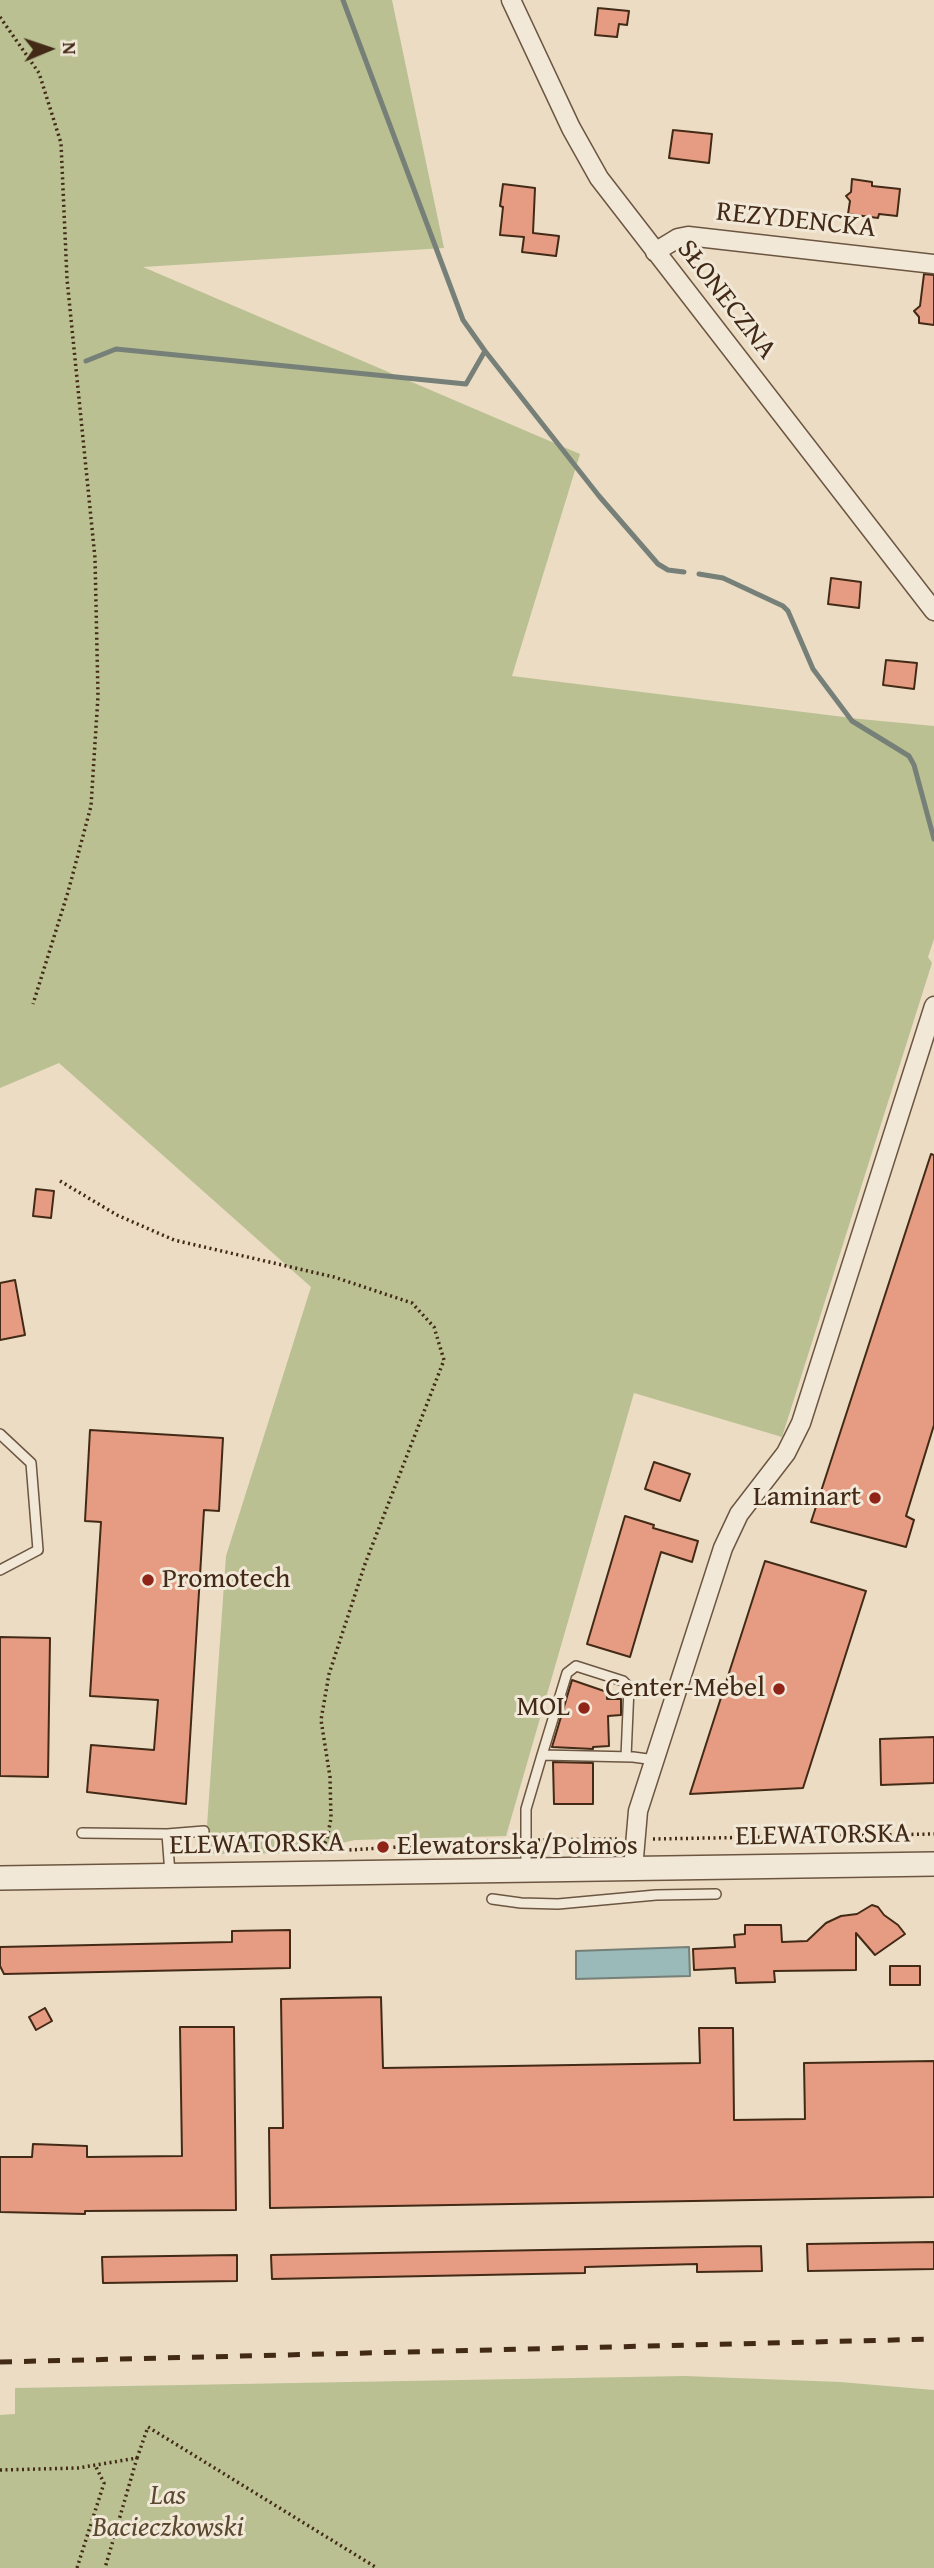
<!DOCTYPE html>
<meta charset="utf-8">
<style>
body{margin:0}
#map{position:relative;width:934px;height:2568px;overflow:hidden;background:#ebdcc3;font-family:"Gentium Book Plus",serif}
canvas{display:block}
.north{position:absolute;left:14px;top:14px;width:70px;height:70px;-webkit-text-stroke:5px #f2e8d8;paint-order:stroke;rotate:88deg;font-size:19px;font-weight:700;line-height:28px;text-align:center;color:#422a16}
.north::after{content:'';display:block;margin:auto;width:24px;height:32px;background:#422a16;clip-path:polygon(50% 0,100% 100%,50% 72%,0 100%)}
</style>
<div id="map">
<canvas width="934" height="2568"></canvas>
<div class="north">N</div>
</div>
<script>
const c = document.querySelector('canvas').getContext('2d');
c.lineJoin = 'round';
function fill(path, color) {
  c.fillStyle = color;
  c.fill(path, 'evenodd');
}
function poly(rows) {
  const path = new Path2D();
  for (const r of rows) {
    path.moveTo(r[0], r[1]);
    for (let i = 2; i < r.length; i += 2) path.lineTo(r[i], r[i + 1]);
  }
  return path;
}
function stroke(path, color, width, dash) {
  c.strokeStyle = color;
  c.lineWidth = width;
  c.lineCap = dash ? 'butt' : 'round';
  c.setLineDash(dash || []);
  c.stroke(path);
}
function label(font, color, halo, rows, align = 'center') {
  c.font = font + ' "Gentium Book Plus",serif';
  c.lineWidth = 6;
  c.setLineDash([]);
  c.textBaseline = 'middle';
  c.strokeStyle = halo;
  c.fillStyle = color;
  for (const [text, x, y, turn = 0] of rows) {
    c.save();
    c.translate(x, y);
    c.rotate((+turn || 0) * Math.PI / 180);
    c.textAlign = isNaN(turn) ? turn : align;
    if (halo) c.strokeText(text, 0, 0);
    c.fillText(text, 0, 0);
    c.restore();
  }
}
fill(poly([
 [0,0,392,0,444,248,143,267,580,454,512,676,860,719,934,726,934,939,928,957,932,963,782,1437,634,1393,506,1836,355,1840,299,1853,205,1854,226,1556,311,1287,59,1063,0,1088],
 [685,2376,840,2382,934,2390,934,2568,0,2568,0,2415,15,2414,15,2388]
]), '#bac092');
const water = poly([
 [689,1947,690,1976,576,1979,576,1951,689,1947]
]);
fill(water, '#99bab9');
stroke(water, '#768078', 2);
stroke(poly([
 [343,0,463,320,485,351,599,496,658,564,668,570,684,572],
 [86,361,116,349,466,384,485,351],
 [699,574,723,578,783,606,788,611,813,669,852,721,909,756,914,765,934,839]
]), '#768078', 5);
const building = poly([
 [598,8,629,11,627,25,619,24,617,37,595,35,598,8],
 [673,130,712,134,709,163,669,158,673,130],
 [852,179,872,182,872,186,900,189,897,216,879,214,878,218,848,214,850,201,846,196,851,192,852,179],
 [503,184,535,188,533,233,559,236,556,256,522,252,524,237,500,235,503,207,500,206,503,184],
 [924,274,934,275,934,325,919,323,919,317,914,311,920,306,924,274],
 [831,578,861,582,859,608,828,604,831,578],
 [886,660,917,663,914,689,883,685,886,660],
 [931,1154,934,1155,934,1425,906,1516,914,1520,906,1547,811,1522,931,1154],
 [36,1189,54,1191,51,1218,33,1216,36,1189],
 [15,1280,25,1335,0,1340,0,1283,15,1280],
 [90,1430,223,1438,219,1511,204,1510,186,1804,87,1792,91,1745,154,1750,158,1700,90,1696,101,1522,85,1521,90,1430],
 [654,1462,690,1474,680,1501,645,1489,654,1462],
 [625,1516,654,1525,653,1528,698,1541,692,1562,661,1552,630,1657,587,1644,625,1516],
 [765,1561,866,1591,803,1788,690,1794,765,1561],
 [0,1637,50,1638,48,1777,0,1776,0,1637],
 [572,1680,607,1692,607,1699,621,1699,621,1715,608,1716,609,1746,593,1747,593,1749,552,1747,572,1680],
 [934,1737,934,1783,881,1785,880,1739,934,1737],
 [553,1762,593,1763,593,1804,554,1804,553,1762],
 [872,1905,878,1907,884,1915,898,1925,905,1934,875,1955,856,1933,856,1970,774,1971,775,1982,736,1983,735,1968,694,1970,693,1949,735,1947,734,1935,745,1934,745,1925,781,1925,782,1942,807,1941,826,1923,841,1916,857,1914,872,1905],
 [290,1930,290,1968,4,1974,0,1966,0,1947,232,1942,232,1931,290,1930],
 [890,1966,920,1966,920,1985,890,1985,890,1966],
 [381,1997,383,2068,700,2063,699,2028,733,2028,734,2120,805,2119,804,2063,934,2061,934,2197,270,2208,269,2128,283,2128,281,1999,381,1997],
 [45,2008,52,2021,36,2030,29,2017,45,2008],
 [180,2027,234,2027,236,2210,85,2211,85,2214,0,2212,0,2157,32,2157,33,2144,87,2146,87,2157,182,2156,180,2027],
 [934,2242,934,2269,808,2271,807,2244,934,2242],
 [761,2246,762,2271,697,2272,697,2264,585,2267,585,2273,272,2279,271,2255,761,2246],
 [237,2255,237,2281,103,2283,102,2257,237,2255]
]);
fill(building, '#e69c82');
stroke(building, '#422a16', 2);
const service = poly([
 [0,1434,31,1463,38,1550,0,1570],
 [542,1755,567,1673,576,1666,623,1681,629,1687,626,1757],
 [82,1833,167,1834,170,1874],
 [167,1834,204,1831],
 [526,1869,526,1809,542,1755,633,1757,655,1760],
 [492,1899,521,1903,558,1904,656,1895,716,1894]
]);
const minor = poly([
 [511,0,571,128,599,178,934,611],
 [655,252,678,238,688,236,934,264],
 [633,1869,638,1811,723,1548,739,1514,786,1453,801,1423,934,1006]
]);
const tertiary = poly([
 [0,1878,934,1864]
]);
stroke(service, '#6c5641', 12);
stroke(minor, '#6c5641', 21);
stroke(tertiary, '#6c5641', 26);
stroke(poly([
 [0,17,39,73,61,143,67,279,95,558,98,696,91,806,68,892,33,1004],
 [60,1181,117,1215,174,1240,334,1277,412,1303,434,1327,444,1360,365,1564,329,1674,321,1720,330,1777,331,1818,327,1839,319,1854],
 [653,1839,934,1834],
 [538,1840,618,1839],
 [333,1851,414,1846,422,1843,513,1841],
 [137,2458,148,2427,377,2568],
 [0,2470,78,2468,137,2458,105,2568],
 [77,2568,104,2483,95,2465]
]), '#422a16', 3.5, [2, 3.5]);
stroke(service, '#f2e8d8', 9);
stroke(minor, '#f2e8d8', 18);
stroke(tertiary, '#f2e8d8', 23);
stroke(poly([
 [0,2362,934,2339]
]), '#422a16', 5, [12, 12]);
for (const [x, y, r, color] of [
 [875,1498,7,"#8f2418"],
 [148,1580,7,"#8f2418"],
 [779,1689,7,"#8f2418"],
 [584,1708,7,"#8f2418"],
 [383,1847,7,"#8f2418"]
]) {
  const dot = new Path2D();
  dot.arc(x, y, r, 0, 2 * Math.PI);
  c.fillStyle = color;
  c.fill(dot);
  stroke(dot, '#f2e8d8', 2.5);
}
label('28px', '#422a16', '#f2e8d8', [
 ["REZYDENCKA",796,221,6],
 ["SŁONECZNA",726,300,52],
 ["ELEWATORSKA",823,1836,-1],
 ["ELEWATORSKA",257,1845,-1]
]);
label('28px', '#422a16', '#f2e8d8', [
 ["Laminart",861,1498],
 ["Promotech",162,1580,"left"],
 ["Center-Mebel",765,1689],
 ["MOL",570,1708],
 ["Elewatorska/Polmos",397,1847,"left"]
], 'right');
label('italic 28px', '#5a482f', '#f2e8d8', [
 ["Las",168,2497],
 ["Bacieczkowski",168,2529]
]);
</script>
